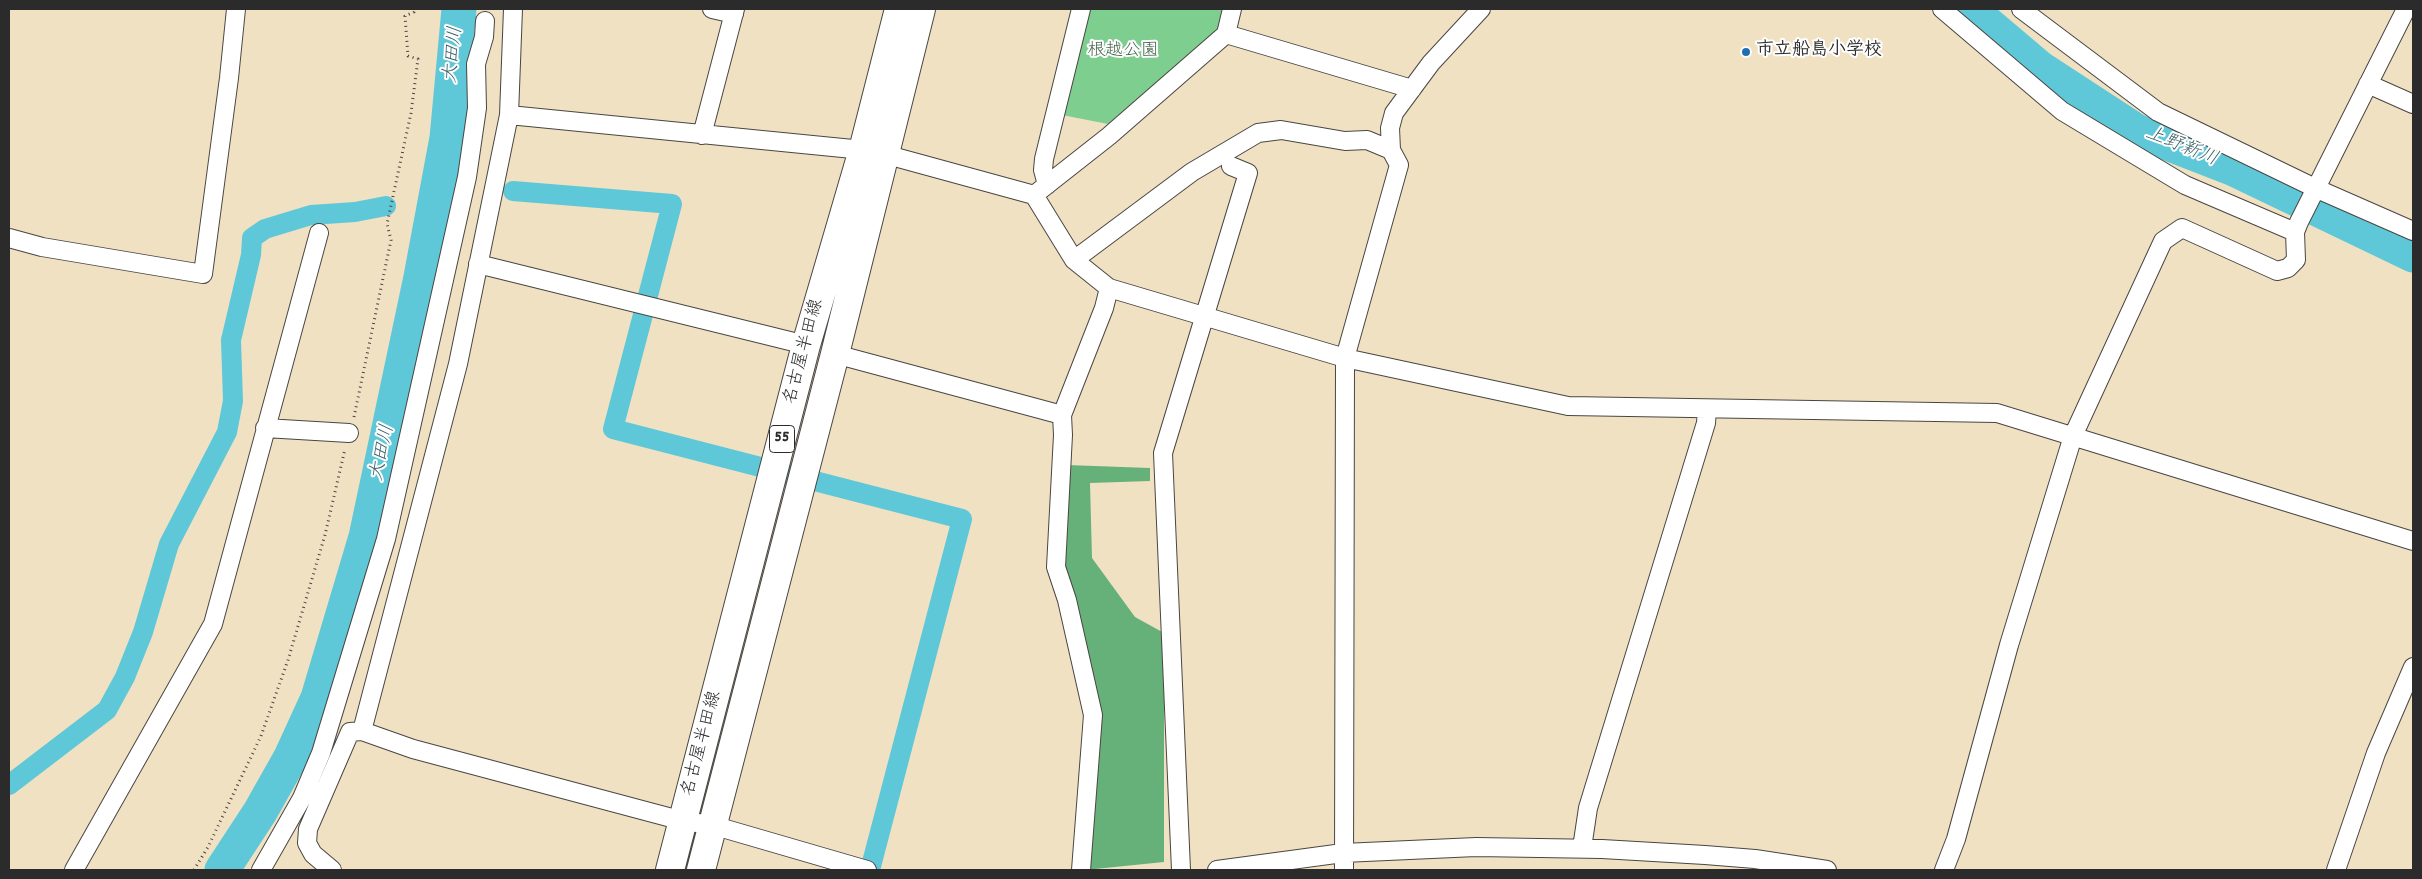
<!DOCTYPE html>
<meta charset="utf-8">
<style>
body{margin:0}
#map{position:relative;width:2422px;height:879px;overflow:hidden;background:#f1e1c3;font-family:Dekko,sans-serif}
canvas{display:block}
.frame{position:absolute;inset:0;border:10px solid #2b2b2b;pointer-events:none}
</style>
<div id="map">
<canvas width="2422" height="879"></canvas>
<div class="frame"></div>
</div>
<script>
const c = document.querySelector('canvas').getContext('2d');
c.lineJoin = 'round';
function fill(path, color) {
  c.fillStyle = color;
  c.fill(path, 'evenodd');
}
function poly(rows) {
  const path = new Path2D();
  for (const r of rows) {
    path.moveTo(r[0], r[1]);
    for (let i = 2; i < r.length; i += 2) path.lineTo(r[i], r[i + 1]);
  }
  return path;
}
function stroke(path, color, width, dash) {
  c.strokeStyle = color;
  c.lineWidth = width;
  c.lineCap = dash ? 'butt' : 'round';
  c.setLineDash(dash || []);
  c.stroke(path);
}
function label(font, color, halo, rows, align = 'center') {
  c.font = font + ' Dekko,"Klee One",sans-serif';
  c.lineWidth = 4;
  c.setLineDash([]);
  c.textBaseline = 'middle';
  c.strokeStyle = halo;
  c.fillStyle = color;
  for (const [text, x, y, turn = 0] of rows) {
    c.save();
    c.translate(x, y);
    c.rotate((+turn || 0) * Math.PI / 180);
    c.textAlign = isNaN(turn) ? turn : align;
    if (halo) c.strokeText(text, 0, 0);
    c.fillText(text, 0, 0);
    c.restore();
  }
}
fill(poly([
 [1089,9,1222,9,1217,31,1108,124,1062,115]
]), '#7dce8f');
fill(poly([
 [1067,465,1150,468,1150,481,1090,483,1092,558,1135,617,1164,633,1164,862,1085,870,1099,715,1062,562]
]), '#66b17a');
stroke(poly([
 [513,191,672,204,613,429,962,519,870,870],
 [9,785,107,710,125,677,143,632,169,544,227,432,233,401,231,340,251,255,252,238,265,229,311,215,355,212,386,206]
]), '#5ec8d8', 20);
stroke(poly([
 [1970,9,2041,69,2136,131,2234,169,2413,255],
 [222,870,260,812,291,757,318,698,366,537,421,277,447,138,459,9]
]), '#5ec8d8', 35);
const minor = poly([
 [712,9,734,14],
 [1942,9,2062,111,2185,185,2295,232],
 [2021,9,2158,112,2315,188,2413,231],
 [1226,34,1232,9],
 [2368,84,2413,104],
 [509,115,863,150,884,154,1034,195,1074,260,1109,288,1104,308,1062,415,1063,435,1056,567,1067,600,1093,715,1081,870],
 [702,135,735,9],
 [1047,185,1043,170,1044,159,1081,9],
 [1034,195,1109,136,1226,34,1412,89],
 [9,238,42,247,203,274,229,78,236,9],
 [1074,260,1192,172,1258,133,1281,130,1345,141,1367,140,1391,150],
 [478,264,806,345],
 [1109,288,1345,358,1568,406,1997,413,2413,541],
 [835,354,1062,415],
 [265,428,349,433],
 [362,731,458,364,509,115,513,9],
 [1582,848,1588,808,1706,423,1707,409],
 [74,870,213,624,319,233],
 [261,870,302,798,321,753,386,539,467,177,477,108,476,64,484,37,485,21],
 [332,870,313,854,307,843,308,829,350,732,362,731,413,749,683,821,712,825,867,870],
 [1181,870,1163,453,1248,173,1231,166],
 [1217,870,1343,853,1476,847,1602,849,1705,855,1755,859,1827,870],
 [1344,870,1345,358,1399,165,1391,150,1390,128,1394,113,1431,63,1481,9],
 [1944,870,1956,839,2009,645,2073,436,2163,241,2182,228,2277,271,2288,268,2296,260,2295,232,2299,222,2406,9],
 [2336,870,2376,753,2413,667]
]);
const primary = poly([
 [670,870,806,345,863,150,899,9],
 [701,870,835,354,921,9]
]);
stroke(minor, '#494642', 20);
stroke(primary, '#494642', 30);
stroke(poly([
 [354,417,391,240,387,224,411,113,418,59,408,56,405,16,414,12,414,9],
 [194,870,208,847,261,736,288,660,325,535,345,449]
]), '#494642', 3, [1, 4]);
stroke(minor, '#fff', 18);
stroke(primary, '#fff', 28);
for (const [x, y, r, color] of [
 [1746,52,5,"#1f6fb2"]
]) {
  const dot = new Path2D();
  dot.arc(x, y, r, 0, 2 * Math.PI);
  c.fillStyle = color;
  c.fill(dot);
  stroke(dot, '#fff', 2);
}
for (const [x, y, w] of [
 [782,439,25]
]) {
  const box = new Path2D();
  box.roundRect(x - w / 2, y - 13.5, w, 27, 4);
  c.fillStyle = '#fff';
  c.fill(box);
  stroke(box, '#2b2b2b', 1);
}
label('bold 16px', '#2b2b2b', null, [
 ["55",782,439]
]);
label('bold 18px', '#2b2b2b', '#fff', [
 ["市立船島小学校",1756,52]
], 'left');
label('18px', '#48644e', '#fff', [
 ["根越公園",1123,53]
]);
label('18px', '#2b2b2b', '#fff', [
 ["名古屋半田線",805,352,-75],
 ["名古屋半田線",703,744,-75]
]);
label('italic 19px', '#3d6268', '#fff', [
 ["大田川",455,55,-84],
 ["上野新川",2181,148,22],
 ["大田川",384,453,-78]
]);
</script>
